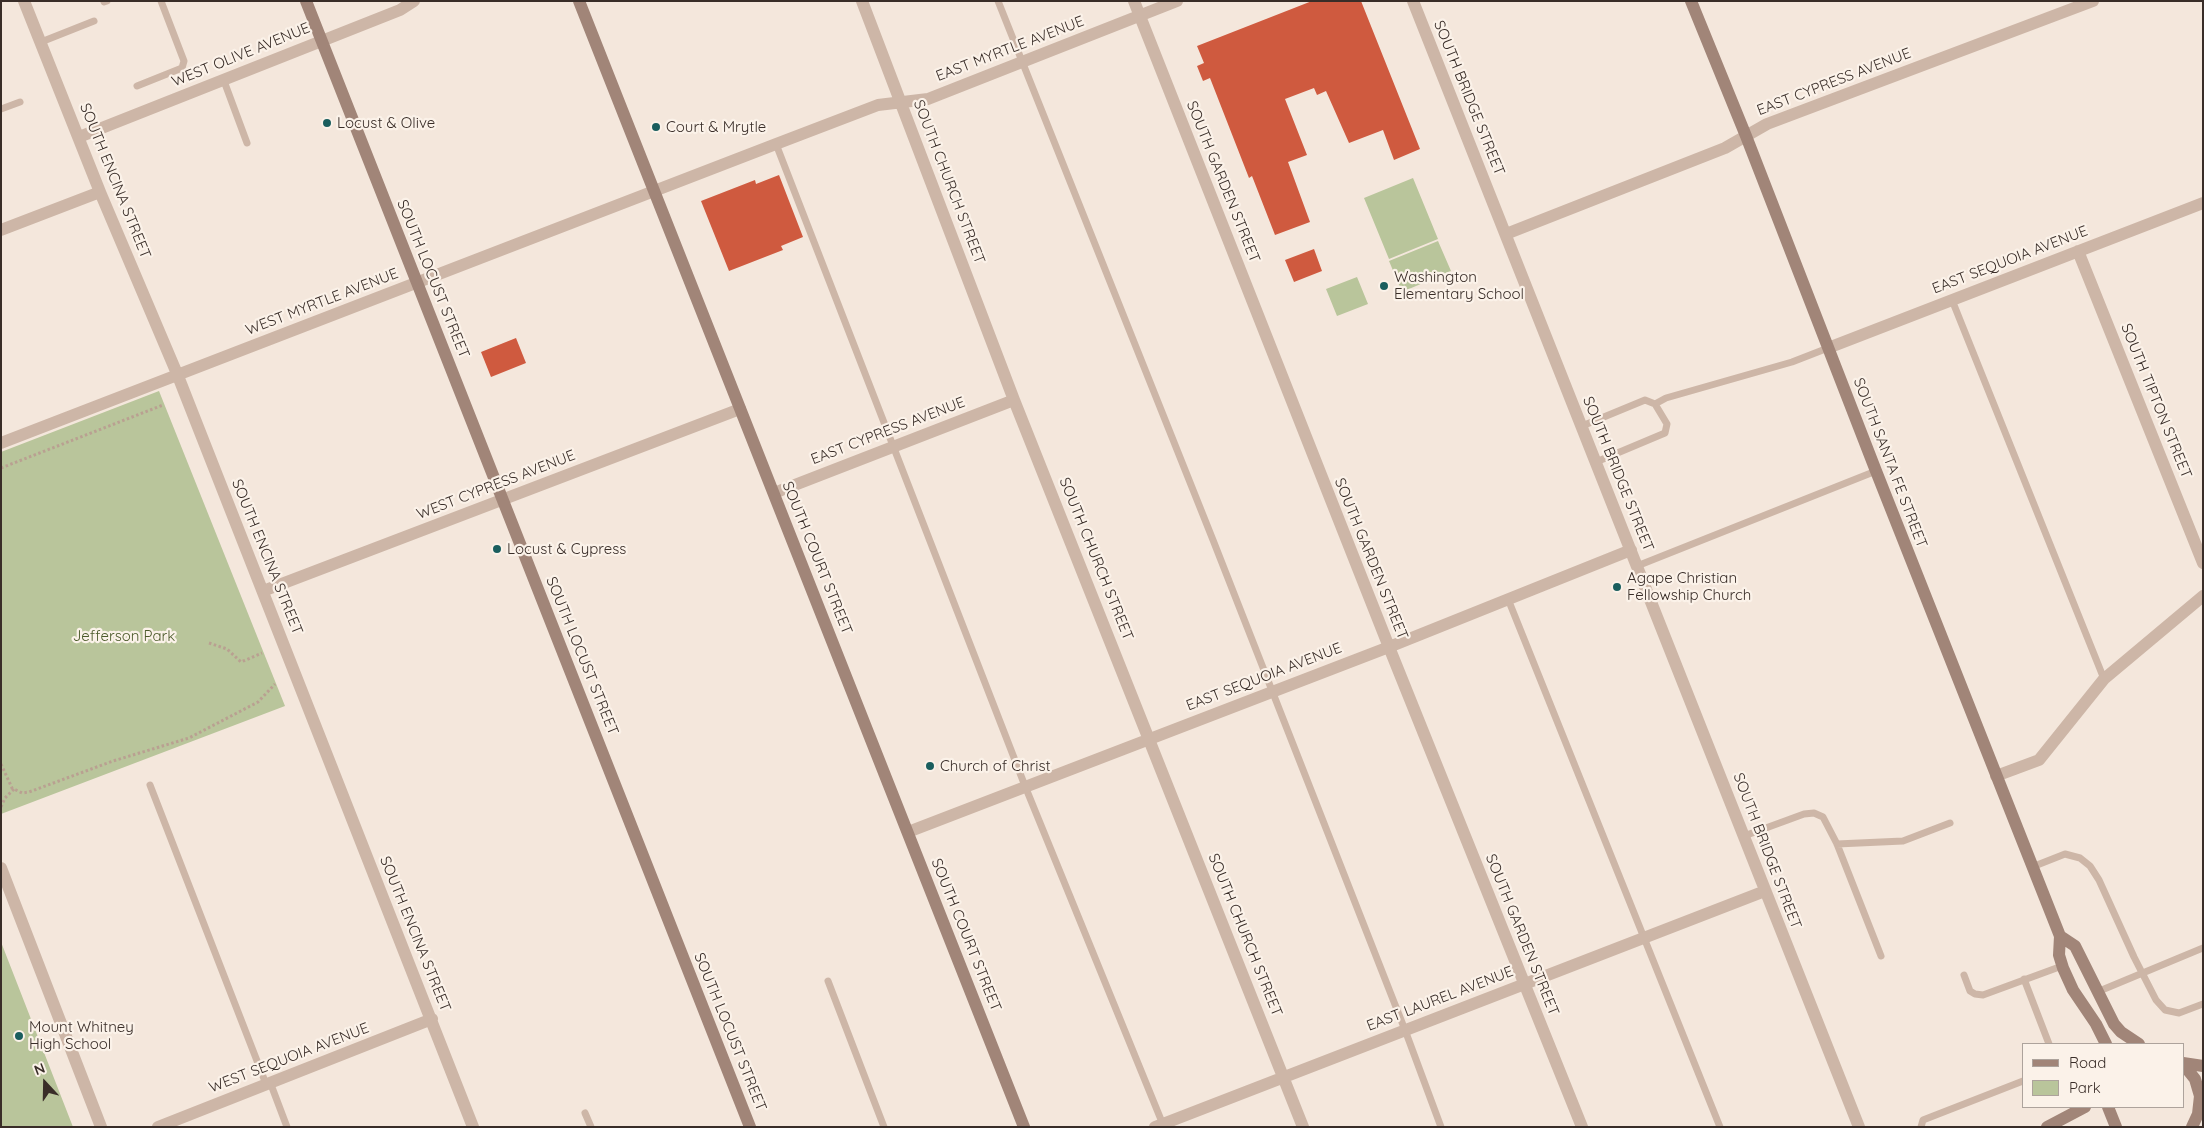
<!DOCTYPE html>
<style>
body{margin:0}
#map{position:relative;width:2204px;height:1128px;overflow:hidden;background:#f4e7dc;font-family:Quicksand,sans-serif}
canvas{display:block}
.frame{position:absolute;inset:0;border:2px solid #392d28;pointer-events:none}
.legend{position:absolute;left:2022px;top:1043px;width:162px;height:65px;box-sizing:border-box;background:#fbf2e9;border:1px solid #ada39c;margin:0;padding:6px 9px;list-style:none;font-size:15px;color:#392d28}
.legend li{display:flex;align-items:center;gap:10px;height:25px}
.legend b{width:25px;border:1px solid #ada39c}
.north{position:absolute;left:20px;top:1058px;width:50px;height:50px;-webkit-text-stroke:4px #fbf2e9;paint-order:stroke;rotate:339deg;font-size:14px;font-weight:700;line-height:20px;text-align:center;color:#392d28}
.north::after{content:'';display:block;margin:auto;width:18px;height:22px;background:#392d28;clip-path:polygon(50% 0,100% 100%,50% 72%,0 100%)}
</style>
<div id="map">
<canvas width="2204" height="1128"></canvas>
<div class="frame"></div>
<ul class="legend">
<li><b style="height:6px;background:#a18578"></b>Road</li>
<li><b style="height:14px;background:#b9c59b"></b>Park</li>
</ul>
<div class="north">N</div>
</div>
<script>
const c = document.querySelector('canvas').getContext('2d');
c.lineJoin = 'round';
function fill(path, color) {
  c.fillStyle = color;
  c.fill(path, 'evenodd');
}
function poly(rows) {
  const path = new Path2D();
  for (const r of rows) {
    path.moveTo(r[0], r[1]);
    for (let i = 2; i < r.length; i += 2) path.lineTo(r[i], r[i + 1]);
  }
  return path;
}
function stroke(path, color, width, dash) {
  c.strokeStyle = color;
  c.lineWidth = width;
  c.lineCap = dash ? 'butt' : 'round';
  c.setLineDash(dash || []);
  c.stroke(path);
}
function label(font, color, halo, rows, align = 'center') {
  c.font = font + ' Quicksand,sans-serif';
  c.lineWidth = 4.5;
  c.setLineDash([]);
  c.textBaseline = 'middle';
  c.strokeStyle = halo;
  c.fillStyle = color;
  for (const [text, x, y, turn = 0] of rows) {
    c.save();
    c.translate(x, y);
    c.rotate((+turn || 0) * Math.PI / 180);
    c.textAlign = isNaN(turn) ? turn : align;
    if (halo) c.strokeText(text, 0, 0);
    c.fillText(text, 0, 0);
    c.restore();
  }
}
fill(poly([
 [1413,178,1438,239,1389,259,1364,198],
 [1438,241,1451,271,1402,292,1389,261],
 [1357,277,1368,304,1337,316,1326,289],
 [159,391,285,706,1,814,1,452],
 [1,942,73,1127,1,1127]
]), '#b9c59b');
fill(poly([
 [1312,1,1361,1,1420,149,1394,160,1383,130,1349,143,1326,91,1317,95,1314,88,1285,99,1307,155,1288,162,1310,222,1275,235,1252,176,1249,178,1210,78,1203,81,1197,66,1204,63,1197,46],
 [779,175,803,237,781,246,783,250,729,271,701,201,755,180,756,184],
 [1314,249,1322,271,1294,282,1285,260],
 [516,338,526,363,491,377,481,352]
]), '#cf5a3f');
stroke(poly([
 [1,468,163,405],
 [209,643,227,649,241,662,262,653],
 [1,764,12,788,22,793,29,792,113,761,189,738,258,702,275,684],
 [1,807,5,798,14,789]
]), '#b9a091', 3, [2.5, 2.5]);
stroke(poly([
 [998,1,1213,540,1405,1030,1441,1127],
 [104,2,107,1],
 [41,42,94,21],
 [224,81,247,143],
 [137,86,182,68,184,61,161,1],
 [1,109,20,102],
 [776,144,1025,786,1164,1127],
 [1952,300,2104,679],
 [1655,404,1666,398,1792,362,1828,348],
 [1582,426,1645,400,1655,404,1667,424,1665,433,1596,462],
 [1637,566,1876,471],
 [1508,599,1720,1127],
 [150,785,266,1084],
 [1744,836,1804,814,1814,813,1823,817,1837,844,1881,956],
 [1837,844,1903,841,1950,823],
 [2032,867,2065,854,2080,858,2090,866,2099,880,2134,957,2156,1000,2165,1010,2179,1013,2203,1004],
 [1964,975,1970,991,1975,994,1983,995,2062,966],
 [2024,979,2049,1044],
 [828,981,884,1127],
 [2097,992,2203,948],
 [270,1082,287,1127],
 [585,1113,591,1127],
 [1921,1127,1923,1120,2023,1081]
]), '#cdb6a7', 7);
stroke(poly([
 [24,1,100,192,178,376,473,1127],
 [862,1,1014,400,1303,1127],
 [1134,1,1389,647,1582,1127],
 [1413,1,1859,1127],
 [79,137,400,10,414,1],
 [1,230,100,192],
 [1506,234,1725,148,1767,124,2093,1],
 [2078,251,2203,563],
 [1828,348,2203,203],
 [1,443,776,144,878,105,928,99,1177,1],
 [774,493,1014,400],
 [263,591,740,409],
 [1996,776,2039,760,2104,679,2203,596],
 [908,832,1389,647,1631,550],
 [1,868,101,1127],
 [158,1127,432,1019],
 [1155,1127,1765,891]
]), '#cdb6a7', 12);
stroke(poly([
 [306,1,750,1127],
 [579,1,1024,1127],
 [1691,1,1746,136,1876,471,2060,936,2059,955,2063,968,2073,990,2096,1024,2106,1044],
 [2060,936,2075,946,2114,1024,2121,1032,2139,1044],
 [2183,1063,2203,1066],
 [2183,1064,2195,1079,2200,1096,2198,1114,2192,1127],
 [2108,1107,2116,1127],
 [2047,1127,2085,1107]
]), '#a18578', 12);
for (const [x, y, r, color] of [
 [327,123,5,"#1a5e5e"],
 [656,127,5,"#1a5e5e"],
 [1384,286,5,"#1a5e5e"],
 [497,549,5,"#1a5e5e"],
 [1617,587,5,"#1a5e5e"],
 [930,766,5,"#1a5e5e"],
 [19,1036,5,"#1a5e5e"]
]) {
  const dot = new Path2D();
  dot.arc(x, y, r, 0, 2 * Math.PI);
  c.fillStyle = color;
  c.fill(dot);
  stroke(dot, '#fbf2e9', 2);
}
label('15px', '#392d28', '#fbf2e9', [
 ["EAST MYRTLE AVENUE",1010,49,-21],
 ["WEST OLIVE AVENUE",241,55,-22],
 ["EAST CYPRESS AVENUE",1834,82,-21],
 ["SOUTH BRIDGE STREET",1469,98,68],
 ["SOUTH ENCINA STREET",115,181,68],
 ["SOUTH CHURCH STREET",949,182,69],
 ["SOUTH GARDEN STREET",1223,182,68],
 ["EAST SEQUOIA AVENUE",2010,260,-21],
 ["SOUTH LOCUST STREET",433,279,68],
 ["WEST MYRTLE AVENUE",322,302,-21],
 ["SOUTH TIPTON STREET",2156,401,68],
 ["EAST CYPRESS AVENUE",888,431,-21],
 ["SOUTH SANTA FE STREET",1890,463,69],
 ["SOUTH BRIDGE STREET",1618,474,68],
 ["WEST CYPRESS AVENUE",496,485,-21],
 ["SOUTH ENCINA STREET",267,557,68],
 ["SOUTH COURT STREET",817,558,68],
 ["SOUTH CHURCH STREET",1096,559,68],
 ["SOUTH GARDEN STREET",1371,559,68],
 ["SOUTH LOCUST STREET",582,656,68],
 ["EAST SEQUOIA AVENUE",1264,677,-21],
 ["SOUTH BRIDGE STREET",1767,851,69],
 ["SOUTH ENCINA STREET",415,934,68],
 ["SOUTH COURT STREET",966,935,68],
 ["SOUTH CHURCH STREET",1245,935,68],
 ["SOUTH GARDEN STREET",1522,935,68],
 ["EAST LAUREL AVENUE",1440,999,-21],
 ["SOUTH LOCUST STREET",730,1032,68],
 ["WEST SEQUOIA AVENUE",289,1058,-21]
]);
label('15px', '#392d28', '#fbf2e9', [
 ["Locust & Olive",337,123],
 ["Court & Mrytle",666,127],
 ["Washington",1394,277],
 ["Elementary School",1394,294],
 ["Locust & Cypress",507,549],
 ["Agape Christian",1627,578],
 ["Fellowship Church",1627,595],
 ["Church of Christ",940,766],
 ["Mount Whitney",29,1027],
 ["High School",29,1044]
], 'left');
label('15px', '#4b5a2a', '#fbf2e9', [
 ["Jefferson Park",124,636]
]);
</script>
